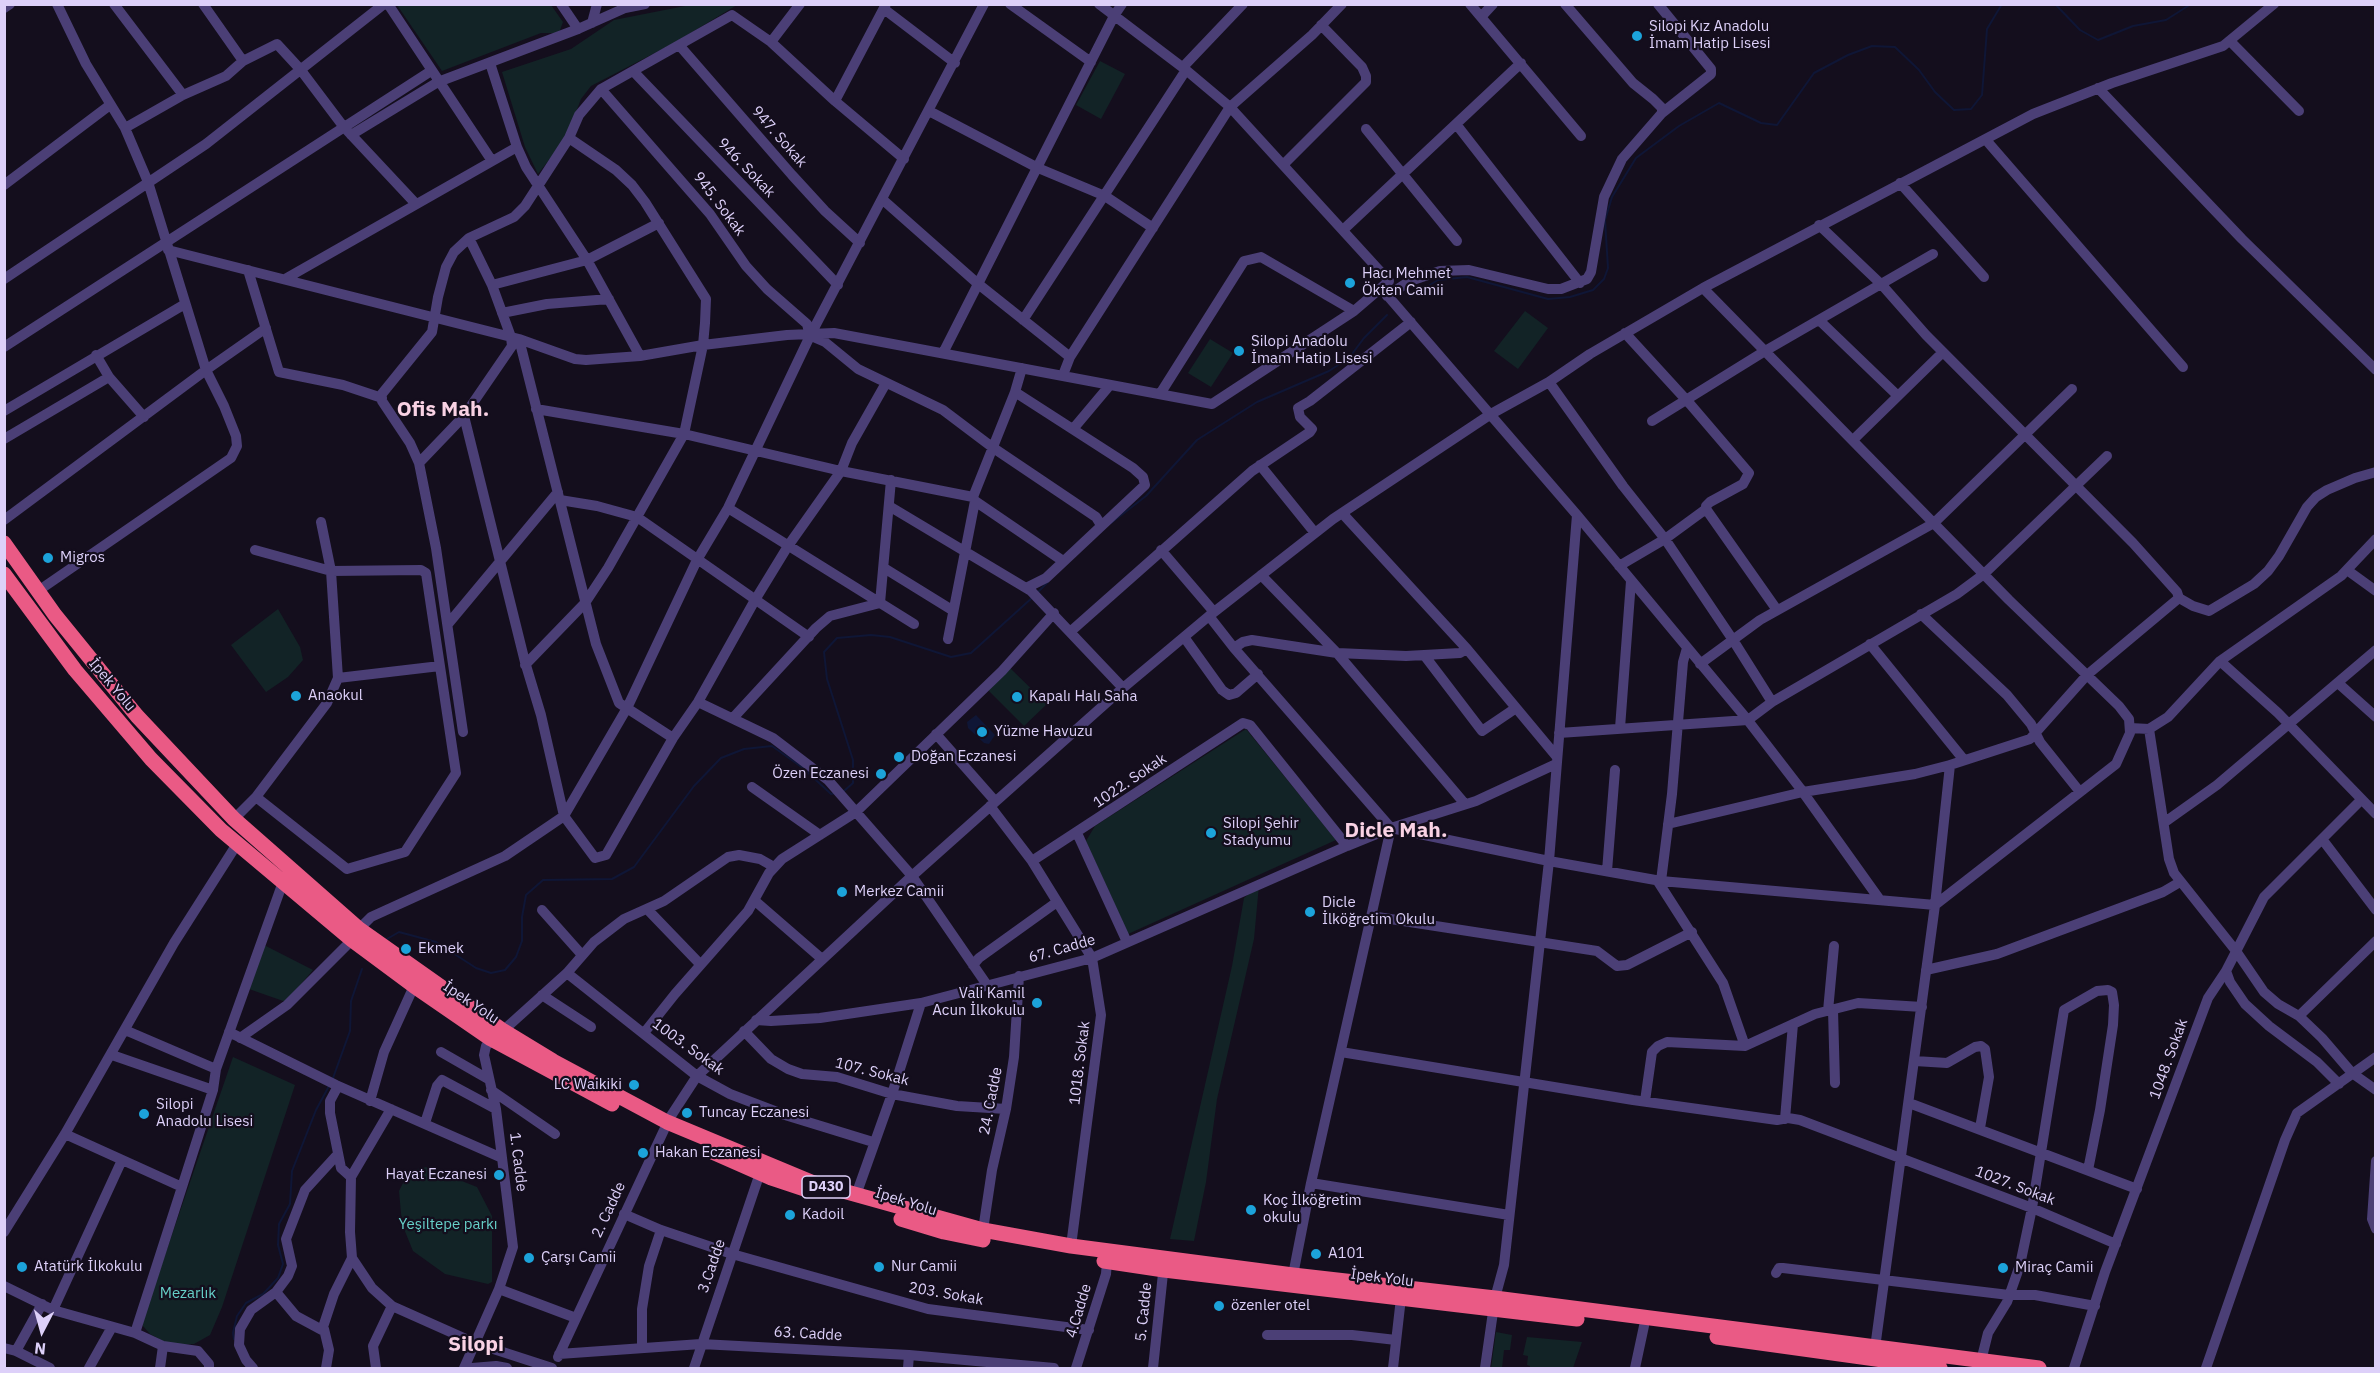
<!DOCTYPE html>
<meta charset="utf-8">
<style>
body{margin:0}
#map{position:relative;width:2380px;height:1373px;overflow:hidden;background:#140e1d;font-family:"IBM Plex Sans",sans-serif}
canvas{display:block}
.frame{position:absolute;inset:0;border:6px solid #ddd0f9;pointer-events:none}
.north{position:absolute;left:12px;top:1301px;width:60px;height:60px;-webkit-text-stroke:4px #140e1d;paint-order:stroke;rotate:186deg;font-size:16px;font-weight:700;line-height:24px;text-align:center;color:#ddd0f9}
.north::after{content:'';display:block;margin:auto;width:21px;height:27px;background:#ddd0f9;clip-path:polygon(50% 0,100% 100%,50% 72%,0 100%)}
</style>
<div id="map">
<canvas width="2380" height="1373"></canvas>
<div class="frame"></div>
<div class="north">N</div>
</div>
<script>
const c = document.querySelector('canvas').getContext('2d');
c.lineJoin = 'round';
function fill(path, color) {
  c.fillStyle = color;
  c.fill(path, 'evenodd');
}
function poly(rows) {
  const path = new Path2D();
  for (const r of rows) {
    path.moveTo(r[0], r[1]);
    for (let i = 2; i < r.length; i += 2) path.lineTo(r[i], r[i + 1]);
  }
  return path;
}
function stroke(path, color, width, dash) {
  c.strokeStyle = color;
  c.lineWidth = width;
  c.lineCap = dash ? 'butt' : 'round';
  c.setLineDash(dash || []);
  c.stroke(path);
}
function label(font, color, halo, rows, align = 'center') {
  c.font = font + ' "IBM Plex Sans",sans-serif';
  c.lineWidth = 4.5;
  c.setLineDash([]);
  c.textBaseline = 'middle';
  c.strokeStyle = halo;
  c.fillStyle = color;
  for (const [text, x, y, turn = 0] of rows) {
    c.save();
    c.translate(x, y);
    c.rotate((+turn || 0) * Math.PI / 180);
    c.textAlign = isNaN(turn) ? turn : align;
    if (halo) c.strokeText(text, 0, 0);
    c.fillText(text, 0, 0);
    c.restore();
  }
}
fill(poly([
 [397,5,551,5,563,22,559,33,541,33,442,71],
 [690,5,737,5,674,43,591,86,581,99,566,138,538,174,525,147,502,72,571,49,614,20],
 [1100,61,1125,74,1101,119,1076,105],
 [1525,311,1548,328,1518,369,1494,351],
 [1210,339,1233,353,1211,387,1188,373],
 [278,609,300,647,303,660,288,677,266,692,231,645],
 [1010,668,1047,704,1024,726,988,690],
 [1246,729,1336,840,1128,934,1086,841,1095,826],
 [1259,885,1254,939,1217,1099,1206,1182,1194,1241,1170,1239,1232,966,1244,898],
 [264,945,313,970,286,1002,249,989],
 [233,1057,295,1085,222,1307,210,1335,194,1344,170,1345,150,1334,143,1326,143,1319],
 [426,1167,477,1187,492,1216,492,1282,488,1284,445,1274,413,1251,402,1224,399,1191,409,1171],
 [1496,1332,1512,1335,1510,1350,1504,1350,1502,1368,1491,1368],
 [1527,1337,1582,1342,1573,1368,1530,1368,1530,1366,1527,1365,1528,1356,1523,1355]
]), '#122326');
fill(poly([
 [976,715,995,735,989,744,984,743,968,728,967,722]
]), '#0f1636');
stroke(poly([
 [2055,4,2080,30,2098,40,2133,26,2166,20,2191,4],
 [1410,297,1438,280,1467,277,1548,299,1570,297,1593,290,1604,279,1608,268,1605,220,1612,197,1636,158,1679,126,1719,103,1761,123,1777,125,1814,73,1848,55,1872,46,1895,47,1919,70,1935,92,1954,110,1971,109,1982,95,1987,29,2002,4],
 [1111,523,1146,496,1197,440,1257,402,1329,371,1349,358,1364,338,1387,315],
 [1037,593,1048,582],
 [844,791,853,783,853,760,827,679,824,652,837,638,871,635,890,637,951,657,971,653,1033,597],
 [387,939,399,932,436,942,476,968,491,973,505,970,516,957,522,941,522,917,526,895,543,880,612,879,634,867,694,786,721,758,744,749,772,746,803,768,831,794,836,793],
 [333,1078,350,1031,351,1001,362,969],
 [234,1339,233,1333,237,1316,246,1303,263,1294,278,1278,283,1264,278,1245,279,1224,290,1204,292,1171,316,1110,329,1086]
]), '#0f1636', 2);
stroke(poly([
 [114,4,183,95],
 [203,4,243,61],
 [388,4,492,161],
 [561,4,578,29],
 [1010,4,1091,62],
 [1470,4,1581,136],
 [1658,4,1711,69,1711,74,1662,113],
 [4,8,10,4],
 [884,9,955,63],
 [1481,17,1493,4],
 [592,23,597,4],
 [2230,41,2299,111],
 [771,42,800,4],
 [679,45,792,175,825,211,860,243],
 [490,63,517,147,526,167,587,260,640,356],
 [1183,67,1243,4],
 [634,72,838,285],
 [2098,88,2242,239,2376,370],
 [601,89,710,214,746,266,767,289,807,324,810,336],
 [835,101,886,4],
 [929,111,1038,168,1105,196,1153,228],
 [1456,124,1580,283],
 [125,128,183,95,226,76,243,61,277,44,300,69,343,126,416,204],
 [1366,129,1457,241],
 [351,135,438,82,578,29,625,8,645,4],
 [1986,140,2183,367],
 [1283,165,1366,82,1366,76,1362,67,1321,25],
 [1900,183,1984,277],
 [4,185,110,105],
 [882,199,977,283,1070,357],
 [1819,225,1882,285,1926,335,2133,543,2177,592,2179,598,2193,606,2209,611,2254,584,2268,571,2279,556,2307,507,2316,497,2327,490,2355,478,2376,472],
 [1343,230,1521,63],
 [168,250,519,339,575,359,586,360,640,356,703,345,787,335,834,333,1212,404,1354,311,1389,281,1230,107,1186,70,1099,4],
 [248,270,279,372,343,385,382,398],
 [4,279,206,144,384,4],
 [285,279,517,147],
 [492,285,587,260,659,223],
 [1381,288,1577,515,1746,718,1800,788,1880,900],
 [1387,296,1410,281,1440,271,1469,270,1548,289,1561,289,1587,279,1591,272,1604,197,1622,159,1662,113,1662,108,1653,99,1633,83,1565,4],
 [502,313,547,304,609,299],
 [1023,320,1186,70],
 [1819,320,1898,396],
 [1625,333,1690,404,1749,473,1743,484,1710,502,1706,506,1706,509,1777,610],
 [811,336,825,342,858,369,943,410,992,447,1096,517,1101,525],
 [519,339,596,644,619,703,673,738],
 [4,347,431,71],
 [943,353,1114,16,1122,4],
 [96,355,109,377,144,417],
 [1063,375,1070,357,1230,107,1312,35,1342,4],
 [1549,382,1623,486,1665,539,1733,640,1772,702],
 [1015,392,1133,468,1143,477,1145,485,1046,578,1026,588],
 [1160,394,1244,261,1261,257,1354,311],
 [536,409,684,434,841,471,973,497],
 [4,411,185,304],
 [464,416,525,662,541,715,564,816,595,858,606,855,673,738,698,702,755,600,788,546,841,471,852,443,886,383],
 [1652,421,1765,351,1933,254],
 [1073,429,1110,385],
 [4,439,109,377],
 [1853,440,1943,352],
 [419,463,464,416,512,346,511,337,492,285,469,238],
 [1260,465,1315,533],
 [560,500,597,506,637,517,809,637],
 [975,501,1063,561],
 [889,506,1031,591,1123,688],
 [728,508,914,624],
 [1342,513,1467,649,1557,757],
 [4,520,206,370,266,328],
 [255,550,331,571,421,570,426,573,456,773,405,852,347,869,256,797],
 [1161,550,1214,612],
 [1619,566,1665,539,1706,509],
 [884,568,952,610],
 [2347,570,2376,591],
 [1261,575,1337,653,1465,804],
 [38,591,231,458,237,446,236,436,224,406,206,370,148,182,125,128,86,64,57,4],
 [1921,614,2007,695,2031,724,2040,742,2080,792],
 [1209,616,1234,648,1391,828,1549,861,1661,881,1935,905,2116,764,2130,733,2129,719,2119,706,2009,600,1703,288],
 [448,624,558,492],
 [1070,632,1252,471,1310,432,1312,429,1300,417,1298,408,1310,401,1411,322],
 [1184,637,1222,690,1229,695,1236,693,1258,674],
 [948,639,975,501,973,497,1015,392,1022,368],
 [1870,644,1964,760],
 [1234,648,1243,642,1252,640,1337,653,1406,656,1460,653,1467,649],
 [1424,655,1482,731,1516,708],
 [2220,661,2278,713,2376,814],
 [1700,664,1760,620,1934,523,2072,389],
 [525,665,585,603,608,568,684,434,703,345,705,323,706,299,645,202,632,185,616,170,569,138],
 [338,678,440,666],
 [2338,683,2376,717],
 [698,702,773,738,828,780,912,876,987,985],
 [733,718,816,628,830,616,880,603,891,480],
 [1620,728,1631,581],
 [2130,728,2149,729,2168,717,2220,661,2341,576,2376,539],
 [2149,729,2169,859,2174,873,2236,951,2264,992,2278,1004,2299,1016,2322,1038,2352,1073,2376,1090],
 [463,732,436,548,419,463,410,443,382,401,381,395,432,332,438,297,446,267,454,252,469,238,514,217,525,206,569,138,579,115,601,89,732,15,771,42,835,101,904,159],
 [1559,733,1748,720,1772,702,1957,594,1984,574,2107,456],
 [936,734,995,801],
 [752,787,820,835],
 [990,806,1032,861,1092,958,1101,1015,1071,1246],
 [234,819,256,797,327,703,338,678,331,571,321,522],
 [2165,822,2217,785,2376,650],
 [1668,824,1803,792,1915,774,1950,765,2030,739,2087,675,2179,598],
 [1077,833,1127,942],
 [2322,839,2376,910],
 [1032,861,1243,723,1250,725,1347,846],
 [1607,871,1615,770],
 [1657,880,1723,983,1745,1046],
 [1661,881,1672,794,1683,662,1687,648],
 [754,900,822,959],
 [647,909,700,964],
 [542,910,582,955],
 [1371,916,1597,951,1617,966,1627,965,1692,932],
 [359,929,371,917,505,856,564,816,627,708,697,560,728,508,810,336,984,4],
 [973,965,979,958,1057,902],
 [1926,970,1997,954,2163,892,2180,882],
 [2226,971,2230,982,2245,1004,2269,1026,2317,1062,2339,1084],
 [567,973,697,1076,730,1094,785,1115,873,1142],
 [542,995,591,1027],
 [1833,1010,1835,1083],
 [1828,1011,1834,946],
 [2299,1016,2376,941],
 [756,1020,771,1021,820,1018,921,1003,1092,958,1347,846,1391,828,1476,801,1556,764],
 [125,1030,216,1069],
 [744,1031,771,1059,788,1069,802,1074,837,1077,892,1094,957,1106,1006,1109],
 [229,1032,336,1085,502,1158],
 [644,1033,675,994,748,911,769,873,782,859,856,812,1002,671,1054,613],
 [240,1038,287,1005,352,940],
 [441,1052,488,1079],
 [1341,1052,1633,1100,1777,1120,1788,1118,1800,1120,2032,1208,2116,1244],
 [112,1055,213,1090],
 [1915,1061,1947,1063,1975,1047,1981,1046,1985,1049,1989,1077,1980,1128],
 [338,1086,330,1101,330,1113,341,1168,351,1177],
 [491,1090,555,1134],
 [370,1101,384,1052,414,986],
 [1645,1101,1652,1052,1658,1046,1667,1042,1745,1046,1815,1014,1858,1003,1922,1007],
 [1909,1103,2137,1189],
 [391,1109,351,1177,350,1232,352,1258,372,1288,392,1306,475,1343,552,1368],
 [1785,1119,1793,1024],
 [667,1122,697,1076,912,876,1123,688,1209,616,1333,519,1491,414,1549,382,1590,354,1703,288,2033,114,2112,83,2223,46,2274,4],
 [425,1123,437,1086,442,1080,496,1109],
 [65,1134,182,1187,213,1090,216,1069,283,882],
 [2376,1161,2372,1219,2376,1229],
 [1311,1183,1509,1215],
 [856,1195,892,1094,921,1003],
 [624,1214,661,1230,732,1254,928,1309,1089,1330],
 [983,1230,992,1170,1006,1109,1014,1057,1019,976],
 [4,1232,65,1134,174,943,237,844],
 [1776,1273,1779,1268,1783,1268,2009,1295,2035,1295,2095,1306],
 [1293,1275,1311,1183,1391,828],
 [4,1286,53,1310,135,1333,163,1346,198,1351,209,1364,209,1368],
 [499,1289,576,1318],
 [276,1292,296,1316,322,1330,334,1294,352,1258],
 [53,1310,122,1160],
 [324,1329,329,1350,326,1368],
 [135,1333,182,1187],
 [1267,1335,1352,1335,1396,1340],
 [642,1347,642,1309,649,1266,661,1230],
 [4,1348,16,1351,50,1368],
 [1875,1348,1935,905,1950,765],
 [16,1351,42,1304],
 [559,1354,701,1344,909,1355,1054,1368],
 [558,1357,664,1130],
 [1981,1361,1988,1333,2007,1302,2020,1265,2032,1208,2064,1010,2097,991,2108,990,2112,992,2114,1005,2113,1025,2100,1110,2088,1170],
 [89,1368,112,1327],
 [160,1368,163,1346],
 [253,1368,246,1360,239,1345,240,1329,251,1310,276,1292,288,1276,292,1266,286,1239,305,1190,337,1155],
 [376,1368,373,1346,392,1306],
 [464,1368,499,1289,513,1247,496,1109,484,1055,486,1046,567,973,594,942,624,919,664,901,728,857,739,855,760,859,774,867],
 [472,1368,496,1366,507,1368],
 [694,1368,760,1173],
 [908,1368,909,1355],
 [1076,1368,1106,1274,1107,1261],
 [1153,1368,1164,1264],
 [1393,1368,1401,1298],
 [1485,1368,1495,1298,1504,1265,1549,861,1577,515],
 [1635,1368,1644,1326],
 [2074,1368,2105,1272,2208,998,2226,971,2264,897,2361,800],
 [2206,1368,2285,1140,2297,1113,2376,1057]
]), '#4b3f76', 10);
stroke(poly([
 [4,543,55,615,137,716,234,819,359,929,502,1030,553,1061,667,1122,811,1182,983,1230,1071,1246,1293,1275,1495,1298,2039,1368],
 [4,574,75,670,151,759,221,830,352,940,414,986,491,1039,612,1104],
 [712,1152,771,1178,804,1189],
 [901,1219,944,1232,983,1240],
 [1104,1261,1164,1270,1577,1319],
 [1717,1337,1940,1368]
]), '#ea5a85', 15);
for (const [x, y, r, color] of [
 [1637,36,6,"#1ca3da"],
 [1350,283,6,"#1ca3da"],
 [1239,351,6,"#1ca3da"],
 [48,558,6,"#1ca3da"],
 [296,696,6,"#1ca3da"],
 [1017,697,6,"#1ca3da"],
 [982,732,6,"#1ca3da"],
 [899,757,6,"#1ca3da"],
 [881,774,6,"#1ca3da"],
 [1211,833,6,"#1ca3da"],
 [842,892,6,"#1ca3da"],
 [1310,912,6,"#1ca3da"],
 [406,949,6,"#1ca3da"],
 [1037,1003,6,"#1ca3da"],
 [634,1085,6,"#1ca3da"],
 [687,1113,6,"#1ca3da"],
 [144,1114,6,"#1ca3da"],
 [643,1153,6,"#1ca3da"],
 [499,1175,6,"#1ca3da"],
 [1251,1210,6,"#1ca3da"],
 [790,1215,6,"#1ca3da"],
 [1316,1254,6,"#1ca3da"],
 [529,1258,6,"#1ca3da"],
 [22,1267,6,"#1ca3da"],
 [879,1267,6,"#1ca3da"],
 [2003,1268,6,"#1ca3da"],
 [1219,1306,6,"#1ca3da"]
]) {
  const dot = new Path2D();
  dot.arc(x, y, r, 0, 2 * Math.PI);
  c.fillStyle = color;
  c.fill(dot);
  stroke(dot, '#140e1d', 2);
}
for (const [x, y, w] of [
 [826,1187,48]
]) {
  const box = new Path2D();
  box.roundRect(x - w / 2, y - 11, w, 22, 4.5);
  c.fillStyle = '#140e1d';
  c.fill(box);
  stroke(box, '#ddd0f9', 1.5);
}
label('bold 14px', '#ddd0f9', null, [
 ["D430",826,1187]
]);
label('15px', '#ddd0f9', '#140e1d', [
 ["Silopi Kız Anadolu",1649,27],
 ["İmam Hatip Lisesi",1649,44],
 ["Hacı Mehmet",1362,274],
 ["Ökten Camii",1362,291],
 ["Silopi Anadolu",1251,342],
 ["İmam Hatip Lisesi",1251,359],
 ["Migros",60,558],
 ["Anaokul",308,696],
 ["Kapalı Halı Saha",1029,697],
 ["Yüzme Havuzu",994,732],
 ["Doğan Eczanesi",911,757],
 ["Özen Eczanesi",869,774,"right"],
 ["Silopi Şehir",1223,824],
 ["Stadyumu",1223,841],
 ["Merkez Camii",854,892],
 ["Dicle",1322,903],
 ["İlköğretim Okulu",1322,920],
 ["Ekmek",418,949],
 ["Vali Kamil",1025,994,"right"],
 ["Acun İlkokulu",1025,1011,"right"],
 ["LC Waikiki",622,1085,"right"],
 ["Silopi",156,1105],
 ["Anadolu Lisesi",156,1122],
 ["Tuncay Eczanesi",699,1113],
 ["Hakan Eczanesi",655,1153],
 ["Hayat Eczanesi",487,1175,"right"],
 ["Koç İlköğretim",1263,1201],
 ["okulu",1263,1218],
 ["Kadoil",802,1215],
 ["A101",1328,1254],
 ["Çarşı Camii",541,1258],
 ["Atatürk İlkokulu",34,1267],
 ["Nur Camii",891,1267],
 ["Miraç Camii",2015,1268],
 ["özenler otel",1231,1306]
], 'left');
label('15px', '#ddd0f9', '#140e1d', [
 ["947. Sokak",779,137,49],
 ["946. Sokak",746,168,46],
 ["945. Sokak",719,204,53],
 ["İpek Yolu",112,685,50],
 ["1022. Sokak",1130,781,-34],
 ["67. Cadde",1062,949,-16],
 ["İpek Yolu",471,1003,34],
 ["1003. Sokak",688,1047,36],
 ["1048. Sokak",2169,1059,-70],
 ["1018. Sokak",1080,1063,-83],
 ["107. Sokak",872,1072,14],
 ["24. Cadde",991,1101,-79],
 ["1. Cadde",518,1162,83],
 ["1027. Sokak",2015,1186,21],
 ["İpek Yolu",906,1202,17],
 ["2. Cadde",609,1210,-65],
 ["3.Cadde",712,1266,-71],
 ["İpek Yolu",1382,1278,7],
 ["203. Sokak",946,1294,10],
 ["4.Cadde",1079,1311,-73],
 ["5. Cadde",1144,1312,-84],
 ["63. Cadde",808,1334,3]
]);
label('15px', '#66cfc8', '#140e1d', [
 ["Yeşiltepe parkı",448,1225],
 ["Mezarlık",188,1294]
]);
label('bold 21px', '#f9d2e4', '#140e1d', [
 ["Ofis Mah.",443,410],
 ["Dicle Mah.",1396,831],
 ["Silopi",476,1345]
]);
</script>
